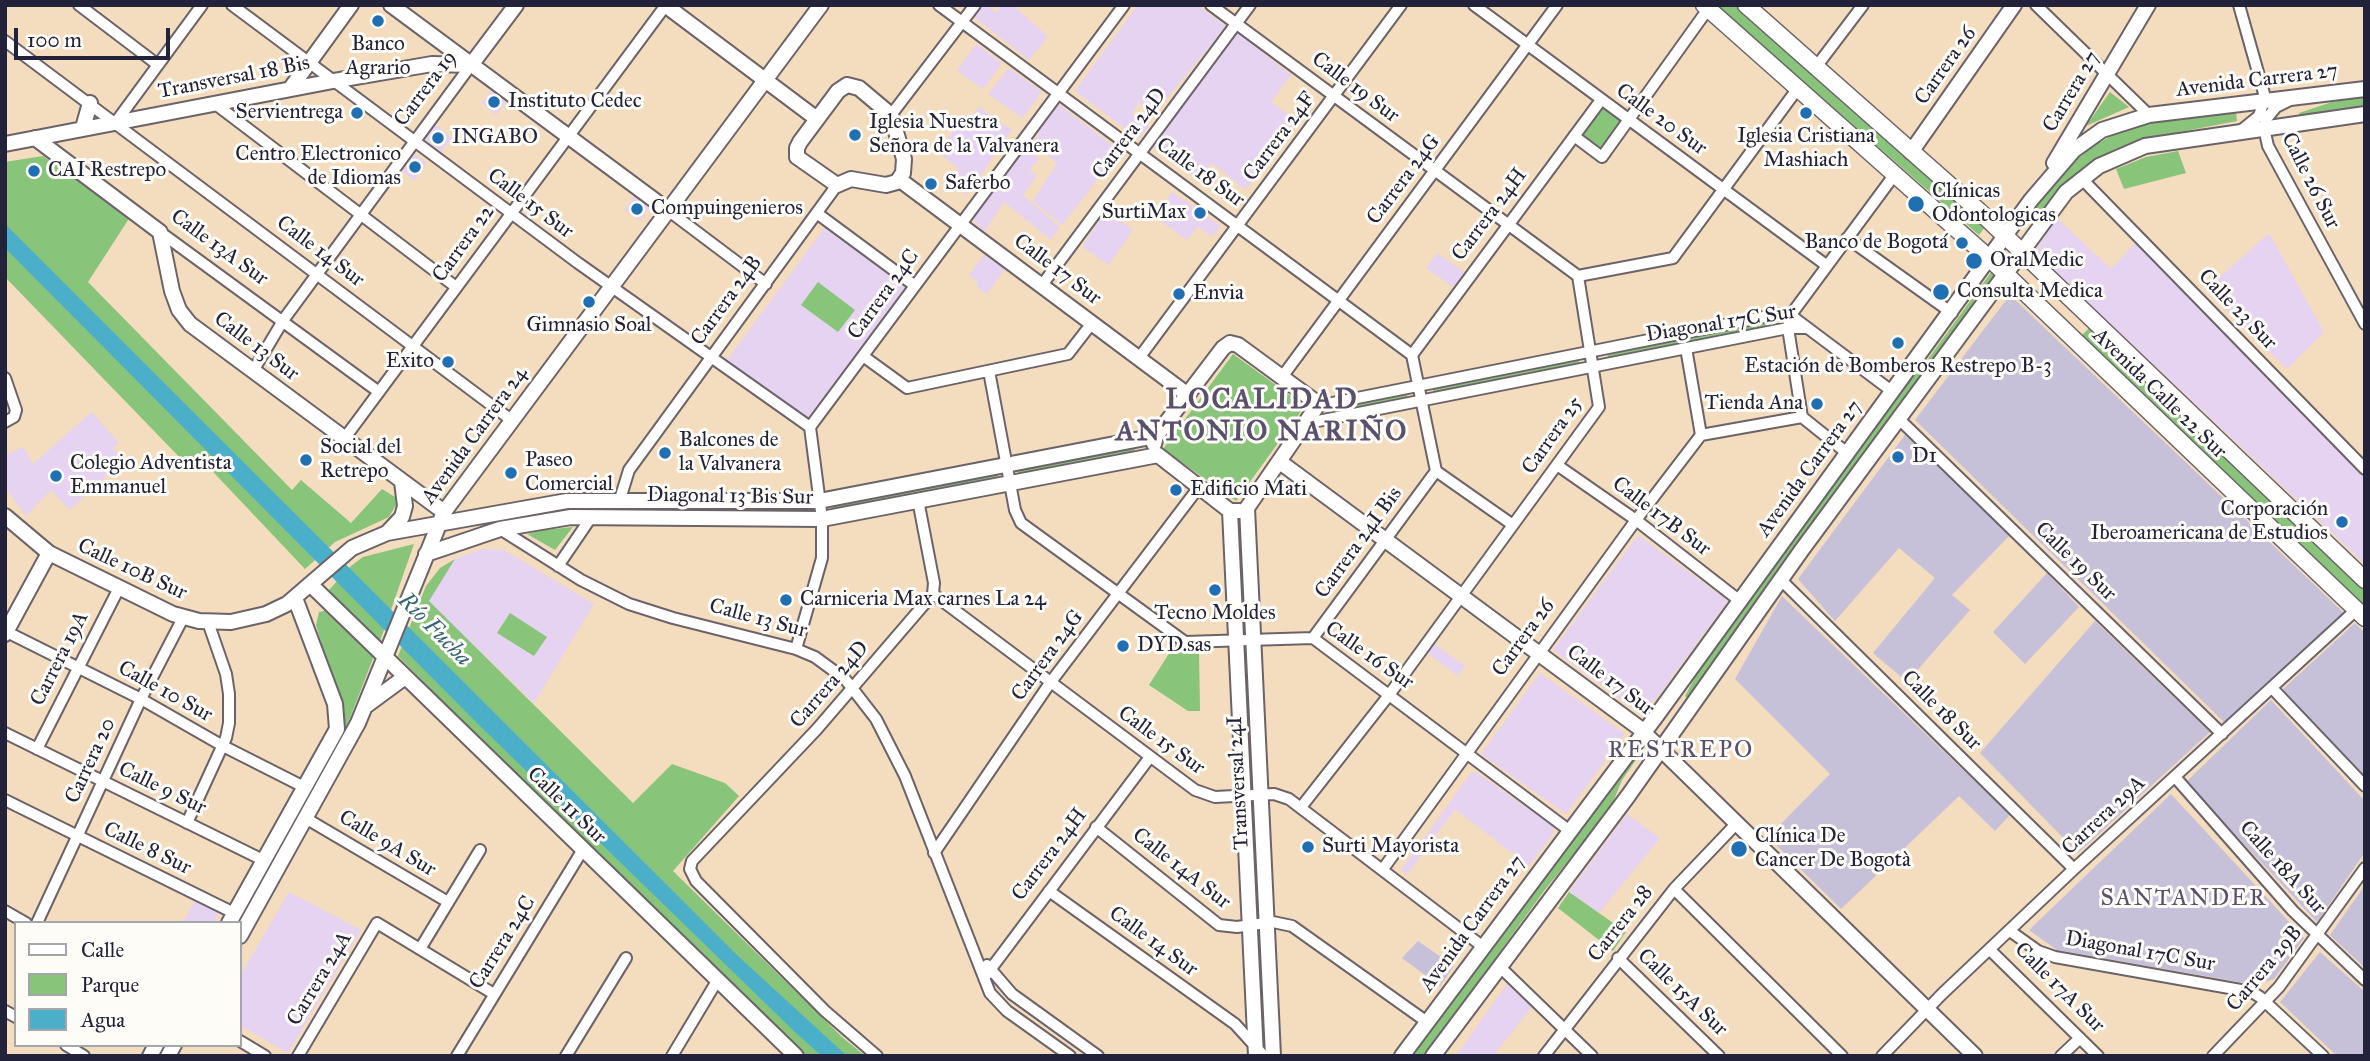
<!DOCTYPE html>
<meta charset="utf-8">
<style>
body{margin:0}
#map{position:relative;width:2370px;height:1061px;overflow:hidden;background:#f4dcbe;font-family:"IM FELL Great Primer",serif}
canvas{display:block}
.frame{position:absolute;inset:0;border:7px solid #22223b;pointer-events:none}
.legend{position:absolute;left:14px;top:921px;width:228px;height:126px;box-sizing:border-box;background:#fdfcf7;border:2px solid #a5a5ac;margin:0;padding:9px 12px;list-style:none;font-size:21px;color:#22223b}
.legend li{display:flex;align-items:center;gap:14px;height:35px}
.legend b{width:35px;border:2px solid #a5a5ac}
.scale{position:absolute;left:14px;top:28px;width:156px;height:32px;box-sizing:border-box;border:4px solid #22223b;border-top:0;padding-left:9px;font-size:21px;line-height:24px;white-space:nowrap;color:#22223b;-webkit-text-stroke:5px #fdfcf7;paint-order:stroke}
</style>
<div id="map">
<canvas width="2370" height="1061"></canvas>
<div class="frame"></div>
<ul class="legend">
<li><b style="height:9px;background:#fff"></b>Calle</li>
<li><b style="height:19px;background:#88c47a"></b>Parque</li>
<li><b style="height:19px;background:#4bafca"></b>Agua</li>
</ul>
<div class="scale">100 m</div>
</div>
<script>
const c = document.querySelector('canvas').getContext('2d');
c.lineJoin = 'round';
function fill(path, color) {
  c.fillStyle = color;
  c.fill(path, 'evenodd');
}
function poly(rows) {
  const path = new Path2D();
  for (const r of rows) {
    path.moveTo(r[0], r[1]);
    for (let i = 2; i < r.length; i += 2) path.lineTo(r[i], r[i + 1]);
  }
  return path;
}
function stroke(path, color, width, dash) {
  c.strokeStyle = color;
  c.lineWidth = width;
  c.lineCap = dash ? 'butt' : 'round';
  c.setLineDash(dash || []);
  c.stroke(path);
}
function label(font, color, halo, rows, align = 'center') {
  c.font = font + ' "IM FELL Great Primer",serif';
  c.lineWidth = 6;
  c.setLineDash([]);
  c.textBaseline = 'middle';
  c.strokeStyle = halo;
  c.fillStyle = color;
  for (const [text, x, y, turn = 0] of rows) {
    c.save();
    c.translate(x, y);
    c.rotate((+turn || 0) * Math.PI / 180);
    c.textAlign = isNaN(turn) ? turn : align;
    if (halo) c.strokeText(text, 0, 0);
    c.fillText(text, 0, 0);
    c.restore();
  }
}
fill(poly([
 [980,5,987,5,996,12,1002,5,1013,5,1048,37,1029,60,972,15],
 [1138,5,1197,5,1226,26,1155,113,1137,101,1139,103,1132,113,1149,126,1139,139,1075,91],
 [1237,32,1291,75,1271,102,1297,121,1246,190,1212,163,1199,181,1153,147],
 [976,44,1002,63,983,89,957,71],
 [1009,68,1042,92,1022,118,988,94],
 [492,90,507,101,496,115,481,103],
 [1056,102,1117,149,1118,154,1062,225,1033,201,1057,163,1032,143,1041,131,1037,127],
 [979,107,1012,130,967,195,949,182,959,168,937,152,966,115,970,117],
 [435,124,452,138,441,152,424,138],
 [1026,148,1039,159,1030,170,1037,176,1023,195,1060,227,1051,240,1004,202,984,232,974,220,974,215,986,198],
 [415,154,427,163,414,181,402,171],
 [1172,192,1221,226,1212,237,1198,226,1187,240,1155,217],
 [634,196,650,207,640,221,624,210],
 [1106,210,1133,230,1109,265,1082,247],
 [2057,218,2111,269,2136,242,2365,475,2365,564,2035,252],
 [826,226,907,285,809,420,727,360],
 [2269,233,2324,332,2287,369,2206,290],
 [1437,253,1466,273,1455,288,1426,268],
 [984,255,1005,269,987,294,976,286,978,283,969,275],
 [92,412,119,443,113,448,123,459,70,510,51,490,26,516,5,487,5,455,23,447,33,464],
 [1638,535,1728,601,1643,716,1553,650],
 [482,549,504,550,594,604,534,703,428,601,455,559],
 [1433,643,1465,666,1458,676,1426,652],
 [1540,673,1625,734,1566,814,1481,754],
 [1476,772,1553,826,1553,834,1529,866,1455,809,1407,875,1401,870,1471,773],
 [1627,814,1660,838,1599,913,1569,892],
 [289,892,361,930,288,1053,240,1025,240,976],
 [196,899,219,913,214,923,182,923],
 [1507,984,1532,1007,1493,1056,1456,1056]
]), '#e5d3f1');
fill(poly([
 [2010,295,2344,613,2225,723,1915,420],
 [1905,435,2010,535,1952,595,1970,610,1907,682,1873,653,1935,578,1899,548,1835,621,1798,579],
 [2047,573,2079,607,2025,664,1993,632],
 [1782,596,2010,815,1995,831,1959,796,1841,909,1768,837,1830,774,1735,679],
 [2095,621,2210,732,2078,853,1980,753],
 [2355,623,2365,633,2365,776,2282,690],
 [2271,700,2365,801,2365,852,2317,922,2186,782],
 [2171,794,2304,938,2274,979,2256,985,2057,950,2029,930],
 [2365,885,2365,968,2330,935],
 [1418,941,1454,966,1440,986,1402,958],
 [2320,952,2365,992,2365,1056,2337,1056,2280,1002]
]), '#c7c0d9');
fill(poly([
 [1716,5,1735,5,1985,227,1979,235],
 [2110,92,2129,107,2086,126],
 [2365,97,2365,108,2300,117,2299,113,2332,102],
 [1604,107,1623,122,1601,151,1582,136],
 [2236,112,2237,121,2159,136,2111,153,2082,170,2036,217,2031,214,2066,168,2092,147,2120,131,2161,120],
 [2178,151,2186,173,2124,189,2116,169,2146,157],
 [43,156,130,217,88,282,292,490,301,480,351,523,382,489,395,497,396,505,389,517,335,542,305,569,199,457,188,466,5,277,5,162],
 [1992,271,1997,275,1934,363,1928,359],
 [818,282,855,310,838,332,801,305],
 [1772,321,1773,328,1608,359,1607,351],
 [2089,328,2365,589,2365,608,2081,336],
 [1233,354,1305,406,1236,501,1163,449],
 [1578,357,1580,366,1434,395,1432,385],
 [1918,369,1924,373,1842,481,1687,698,1685,696,1699,670],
 [1406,391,1408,399,1332,415,1330,407],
 [1134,446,1135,453,1018,476,1017,468],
 [997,473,999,481,833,513,831,505],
 [708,505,708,513,481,529,479,524,546,508],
 [573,527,555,550,527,534,543,530],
 [414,544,380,641,328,591,351,566,363,557],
 [455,559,429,601,633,803,672,764,725,783,739,796,673,871,842,1037,865,1056,805,1056,616,878,398,656,426,586,440,568],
 [328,610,374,656,346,728,316,625,319,612],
 [510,613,547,637,534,656,497,633],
 [1175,644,1184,650,1199,650,1200,711,1188,711,1149,685],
 [1635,755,1638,757,1622,780,1611,807,1544,891,1424,1056,1410,1056],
 [1569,892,1626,932,1613,951,1558,908]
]), '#88c47a');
fill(poly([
 [5,224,738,956,847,1056,822,1056,796,1033,479,725,5,248]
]), '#4bafca');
const street = poly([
 [79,5,158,65],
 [232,5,578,263,810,427],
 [939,5,1412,355,1436,471],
 [1211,5,1578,276],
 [1474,5,1826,265],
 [2036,5,2149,115],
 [2239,5,2265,97,2259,116,2243,129],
 [5,41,510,419],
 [1816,67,1863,5],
 [2288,101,2276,107,2267,118,2264,128,2268,146,2365,324],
 [214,103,456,287],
 [891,115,975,5],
 [116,122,202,5],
 [1574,136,1602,157,1708,9],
 [2081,178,2365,469],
 [669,211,766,284],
 [818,214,914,285],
 [160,232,379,392],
 [1847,238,1952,313],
 [1578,276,1673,258,1798,88],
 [1042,285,1250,5],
 [1686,348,1701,435],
 [1412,355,1601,100],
 [863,356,907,388,1068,354,1092,323],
 [1139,358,1401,5],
 [253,371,284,319,471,65],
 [989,371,1015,510,1021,523,1185,642,1313,638,1570,831],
 [1282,377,1557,5],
 [5,378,16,410,14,417,5,422],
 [1317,406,1779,314,1793,317,1893,392],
 [1802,417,1788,328,1790,316,1895,174],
 [1802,417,1847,453],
 [1899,419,2222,734],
 [1308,423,1788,328,1807,328],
 [1701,435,1802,417],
 [344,439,666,5],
 [1557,465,1636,520,1740,601],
 [1436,471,1513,525],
 [620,499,629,470,837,185],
 [500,529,581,580,629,604,673,618,796,649,815,657,845,679,876,719,905,776,990,993,1007,1011,1070,1056],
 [558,566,592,516],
 [1781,580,2074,869],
 [933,594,1195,790,1215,797,1274,794,1289,799,1482,946],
 [5,631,141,699,223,746,306,788],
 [1313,638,1436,471],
 [796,649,822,558,822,519,810,427,1124,5],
 [2272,688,2365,786],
 [5,733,265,861],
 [37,749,119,588],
 [2175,777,2293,911,2365,980],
 [5,800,234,913],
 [1302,806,1389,695,1599,407,1578,276],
 [307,819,448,902],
 [187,823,226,738,229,723,229,694,226,674,208,622],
 [1096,827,1219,925,1237,927,1273,922,1292,926,1427,1022],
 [934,853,1050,683,1199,487],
 [1383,869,1636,520,1701,435],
 [1674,889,1842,1056],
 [1049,891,1235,1024,1264,1056],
 [5,911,26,923],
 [37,923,141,699,183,618],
 [2010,931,2038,951,2055,957,2252,992,2260,997,2323,1056],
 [420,949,480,850],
 [1990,950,2098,1056],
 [1618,958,1719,1056],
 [987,965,1012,994,1098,1056],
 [1499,966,1592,1056],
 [984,978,1150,757],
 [5,1011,16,1017],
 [240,1041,265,1056],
 [66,1045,84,1056],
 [298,1056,377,923,494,994],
 [457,1056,582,851],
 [566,1056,626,958],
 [672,1056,717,981],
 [877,1056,825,1011,696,881,690,869,692,861,817,729,933,594,934,583,918,500],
 [1544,1056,1674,889,1737,823],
 [1882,1056,1942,994,2074,869,2356,610],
 [2061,1056,2080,1038],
 [2213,1056,2279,987,2365,868]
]);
const secondary = poly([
 [391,5,669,211],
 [665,5,817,119],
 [847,85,859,88,891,115,904,159,903,173,897,182,886,185,851,179,837,185,797,157,797,148,800,142,838,91,847,85],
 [290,89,351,5],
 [83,128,90,103],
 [35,138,160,232,172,291,179,310,190,324,444,512],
 [5,144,333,81,432,64,471,65,516,5],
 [1911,152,2014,5],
 [2054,163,2148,5],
 [900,180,1188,395],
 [1154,444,1156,436,1223,348,1230,343,1238,345,1313,400,1317,406,1247,508],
 [1158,455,1230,511,1239,511],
 [1280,462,1638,727,1975,1056],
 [1247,508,1273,1056],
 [1230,511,1256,1056],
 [5,516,49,553,173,614,199,621,231,622,266,614,287,604,352,548,387,533,567,501,819,501,1156,436],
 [387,533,402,517,405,506,402,482],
 [426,554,500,529,571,517,822,519,1158,455],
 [310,584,796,1056],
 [5,634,49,553],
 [367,705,405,677],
 [229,923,337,729,335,704,295,598],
 [240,936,358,723,444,512,821,5],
 [150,1056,156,1045],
 [168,1056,174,1045],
 [1402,1056,1657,715,2031,200,2074,150,2102,130,2149,115,2365,89],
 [1433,1056,1628,796,1801,551,2066,192,2099,166,2145,146,2365,114]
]);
const primary = poly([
 [1704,5,1990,259,2365,618],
 [1746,5,1979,211,2365,580]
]);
stroke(street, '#6c6369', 14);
stroke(secondary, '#6c6369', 18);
stroke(primary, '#6c6369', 19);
stroke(street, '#fff', 10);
stroke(secondary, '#fff', 14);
stroke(primary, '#fff', 16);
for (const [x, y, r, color] of [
 [378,21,7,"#1f6fb2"],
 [494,102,7,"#1f6fb2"],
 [357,113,7,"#1f6fb2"],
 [1806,113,7,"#1f6fb2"],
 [855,135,7,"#1f6fb2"],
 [438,138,7,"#1f6fb2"],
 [415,167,7,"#1f6fb2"],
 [34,171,7,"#1f6fb2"],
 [931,184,7,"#1f6fb2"],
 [1916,204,9,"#1f6fb2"],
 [637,209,7,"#1f6fb2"],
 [1200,213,7,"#1f6fb2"],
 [1962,243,7,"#1f6fb2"],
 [1974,261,9,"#1f6fb2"],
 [1941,292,9,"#1f6fb2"],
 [1179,294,7,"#1f6fb2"],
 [589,302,7,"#1f6fb2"],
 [1898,343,7,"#1f6fb2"],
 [448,362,7,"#1f6fb2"],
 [1817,404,7,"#1f6fb2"],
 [665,453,7,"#1f6fb2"],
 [1898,457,7,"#1f6fb2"],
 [306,460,7,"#1f6fb2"],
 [511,473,7,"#1f6fb2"],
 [56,476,7,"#1f6fb2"],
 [1176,490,7,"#1f6fb2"],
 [2342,522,7,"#1f6fb2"],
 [1215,590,7,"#1f6fb2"],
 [786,600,7,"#1f6fb2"],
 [1123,646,7,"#1f6fb2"],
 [1308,847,7,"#1f6fb2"],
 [1739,849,9,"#1f6fb2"]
]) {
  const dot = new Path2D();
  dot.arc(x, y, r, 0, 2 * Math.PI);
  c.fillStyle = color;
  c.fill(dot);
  stroke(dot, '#fdfcf7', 2.5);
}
label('21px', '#22223b', '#fdfcf7', [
 ["Banco",378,45,"center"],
 ["Agrario",378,69,"center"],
 ["Instituto Cedec",508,102],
 ["Servientrega",343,113,"right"],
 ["Iglesia Nuestra",869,123],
 ["Señora de la Valvanera",869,147],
 ["Iglesia Cristiana",1806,137,"center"],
 ["Mashiach",1806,161,"center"],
 ["INGABO",452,138],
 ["Centro Electronico",401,155,"right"],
 ["de Idiomas",401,179,"right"],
 ["CAI Restrepo",48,171],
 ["Saferbo",945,184],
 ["Clínicas",1932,192],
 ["Odontologicas",1932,216],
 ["Compuingenieros",651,209],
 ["SurtiMax",1186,213,"right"],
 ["Banco de Bogotá",1948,243,"right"],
 ["OralMedic",1990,261],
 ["Consulta Medica",1957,292],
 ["Envia",1193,294],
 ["Gimnasio Soal",589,326,"center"],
 ["Exito",434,362,"right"],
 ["Estación de Bomberos Restrepo B-3",1898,367,"center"],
 ["Tienda Ana",1803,404,"right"],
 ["Balcones de",679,441],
 ["la Valvanera",679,465],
 ["Social del",320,448],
 ["Retrepo",320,472],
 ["D1",1912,457],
 ["Paseo",525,461],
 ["Comercial",525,485],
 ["Colegio Adventista",70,464],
 ["Emmanuel",70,488],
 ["Edificio Mati",1190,490],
 ["Corporación",2328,510,"right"],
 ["Iberoamericana de Estudios",2328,534,"right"],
 ["Carniceria Max carnes La 24",800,600],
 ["Tecno Moldes",1215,614,"center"],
 ["DYD.sas",1137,646],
 ["Clínica De",1755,837],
 ["Cancer De Bogotà",1755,861],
 ["Surti Mayorista",1322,847]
], 'left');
label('21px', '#22223b', '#fdfcf7', [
 ["Carrera 26",1946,66,-55],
 ["Transversal 18 Bis",234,78,-11],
 ["Avenida Carrera 27",2257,81,-7],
 ["Calle 19 Sur",1355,88,37],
 ["Carrera 19",426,89,-53],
 ["Carrera 27",2072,92,-59],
 ["Calle 20 Sur",1661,120,36],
 ["Carrera 24D",1130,134,-53],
 ["Carrera 24F",1280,137,-53],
 ["Calle 18 Sur",1200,173,36],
 ["Carrera 24G",1404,180,-53],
 ["Calle 26 Sur",2310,181,63],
 ["Calle 15 Sur",530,204,37],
 ["Carrera 24H",1490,215,-53],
 ["Carrera 22",464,244,-54],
 ["Calle 13A Sur",219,248,36],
 ["Calle 14 Sur",320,252,37],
 ["Calle 17 Sur",1057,270,37],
 ["Carrera 24C",884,295,-54],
 ["Carrera 24B",727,301,-54],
 ["Calle 23 Sur",2237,310,46],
 ["Diagonal 17C Sur",1721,324,-9],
 ["Calle 13 Sur",256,347,37],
 ["Avenida Calle 22 Sur",2159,394,44],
 ["Avenida Carrera 24",475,436,-54],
 ["Carrera 25",1553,436,-55],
 ["Avenida Carrera 27",1810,469,-54],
 ["Diagonal 13 Bis Sur",730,497,1],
 ["Calle 17B Sur",1661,517,37],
 ["Carrera 24I Bis",1359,543,-54],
 ["Calle 19 Sur",2075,562,44],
 ["Calle 10B Sur",132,570,25],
 ["Calle 13 Sur",758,619,15],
 ["Carrera 26",1524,638,-54],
 ["Carrera 24G",1048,656,-54],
 ["Calle 16 Sur",1369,656,35],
 ["Carrera 19A",60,659,-63],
 ["Calle 17 Sur",1610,681,37],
 ["Carrera 24D",830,685,-49],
 ["Calle 10 Sur",165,692,29],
 ["Calle 18 Sur",1941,711,45],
 ["Calle 15 Sur",1161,741,36],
 ["Carrera 20",91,761,-65],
 ["Transversal 24I",1239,783,-93],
 ["Calle 9 Sur",162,789,26],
 ["Calle 11 Sur",566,806,44],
 ["Carrera 29A",2104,816,-43],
 ["Calle 9A Sur",387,844,31],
 ["Calle 8 Sur",147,849,26],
 ["Carrera 24H",1050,855,-53],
 ["Calle 18A Sur",2282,868,48],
 ["Calle 14A Sur",1181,869,38],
 ["Avenida Carrera 27",1473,924,-54],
 ["Carrera 28",1621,924,-52],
 ["Calle 14 Sur",1153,942,36],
 ["Carrera 24C",503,943,-58],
 ["Diagonal 17C Sur",2140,952,10],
 ["Carrera 29B",2265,969,-50],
 ["Carrera 24A",320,979,-59],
 ["Calle 17A Sur",2059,988,45],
 ["Calle 15A Sur",1682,993,44]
]);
label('italic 23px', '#34617b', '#fdfcf7', [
 ["Río Fucha",434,630,45]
]);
c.letterSpacing = '2px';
label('23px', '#5a506e', '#fdfcf7', [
 ["SANTANDER",2184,899]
]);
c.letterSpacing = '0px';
c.letterSpacing = '2px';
label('24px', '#5a506e', '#fdfcf7', [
 ["RESTREPO",1681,751]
]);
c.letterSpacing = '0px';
c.letterSpacing = '2px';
label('bold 28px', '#5a506e', '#fdfcf7', [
 ["LOCALIDAD",1262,401],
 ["ANTONIO NARIÑO",1262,433]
]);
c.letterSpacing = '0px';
</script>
